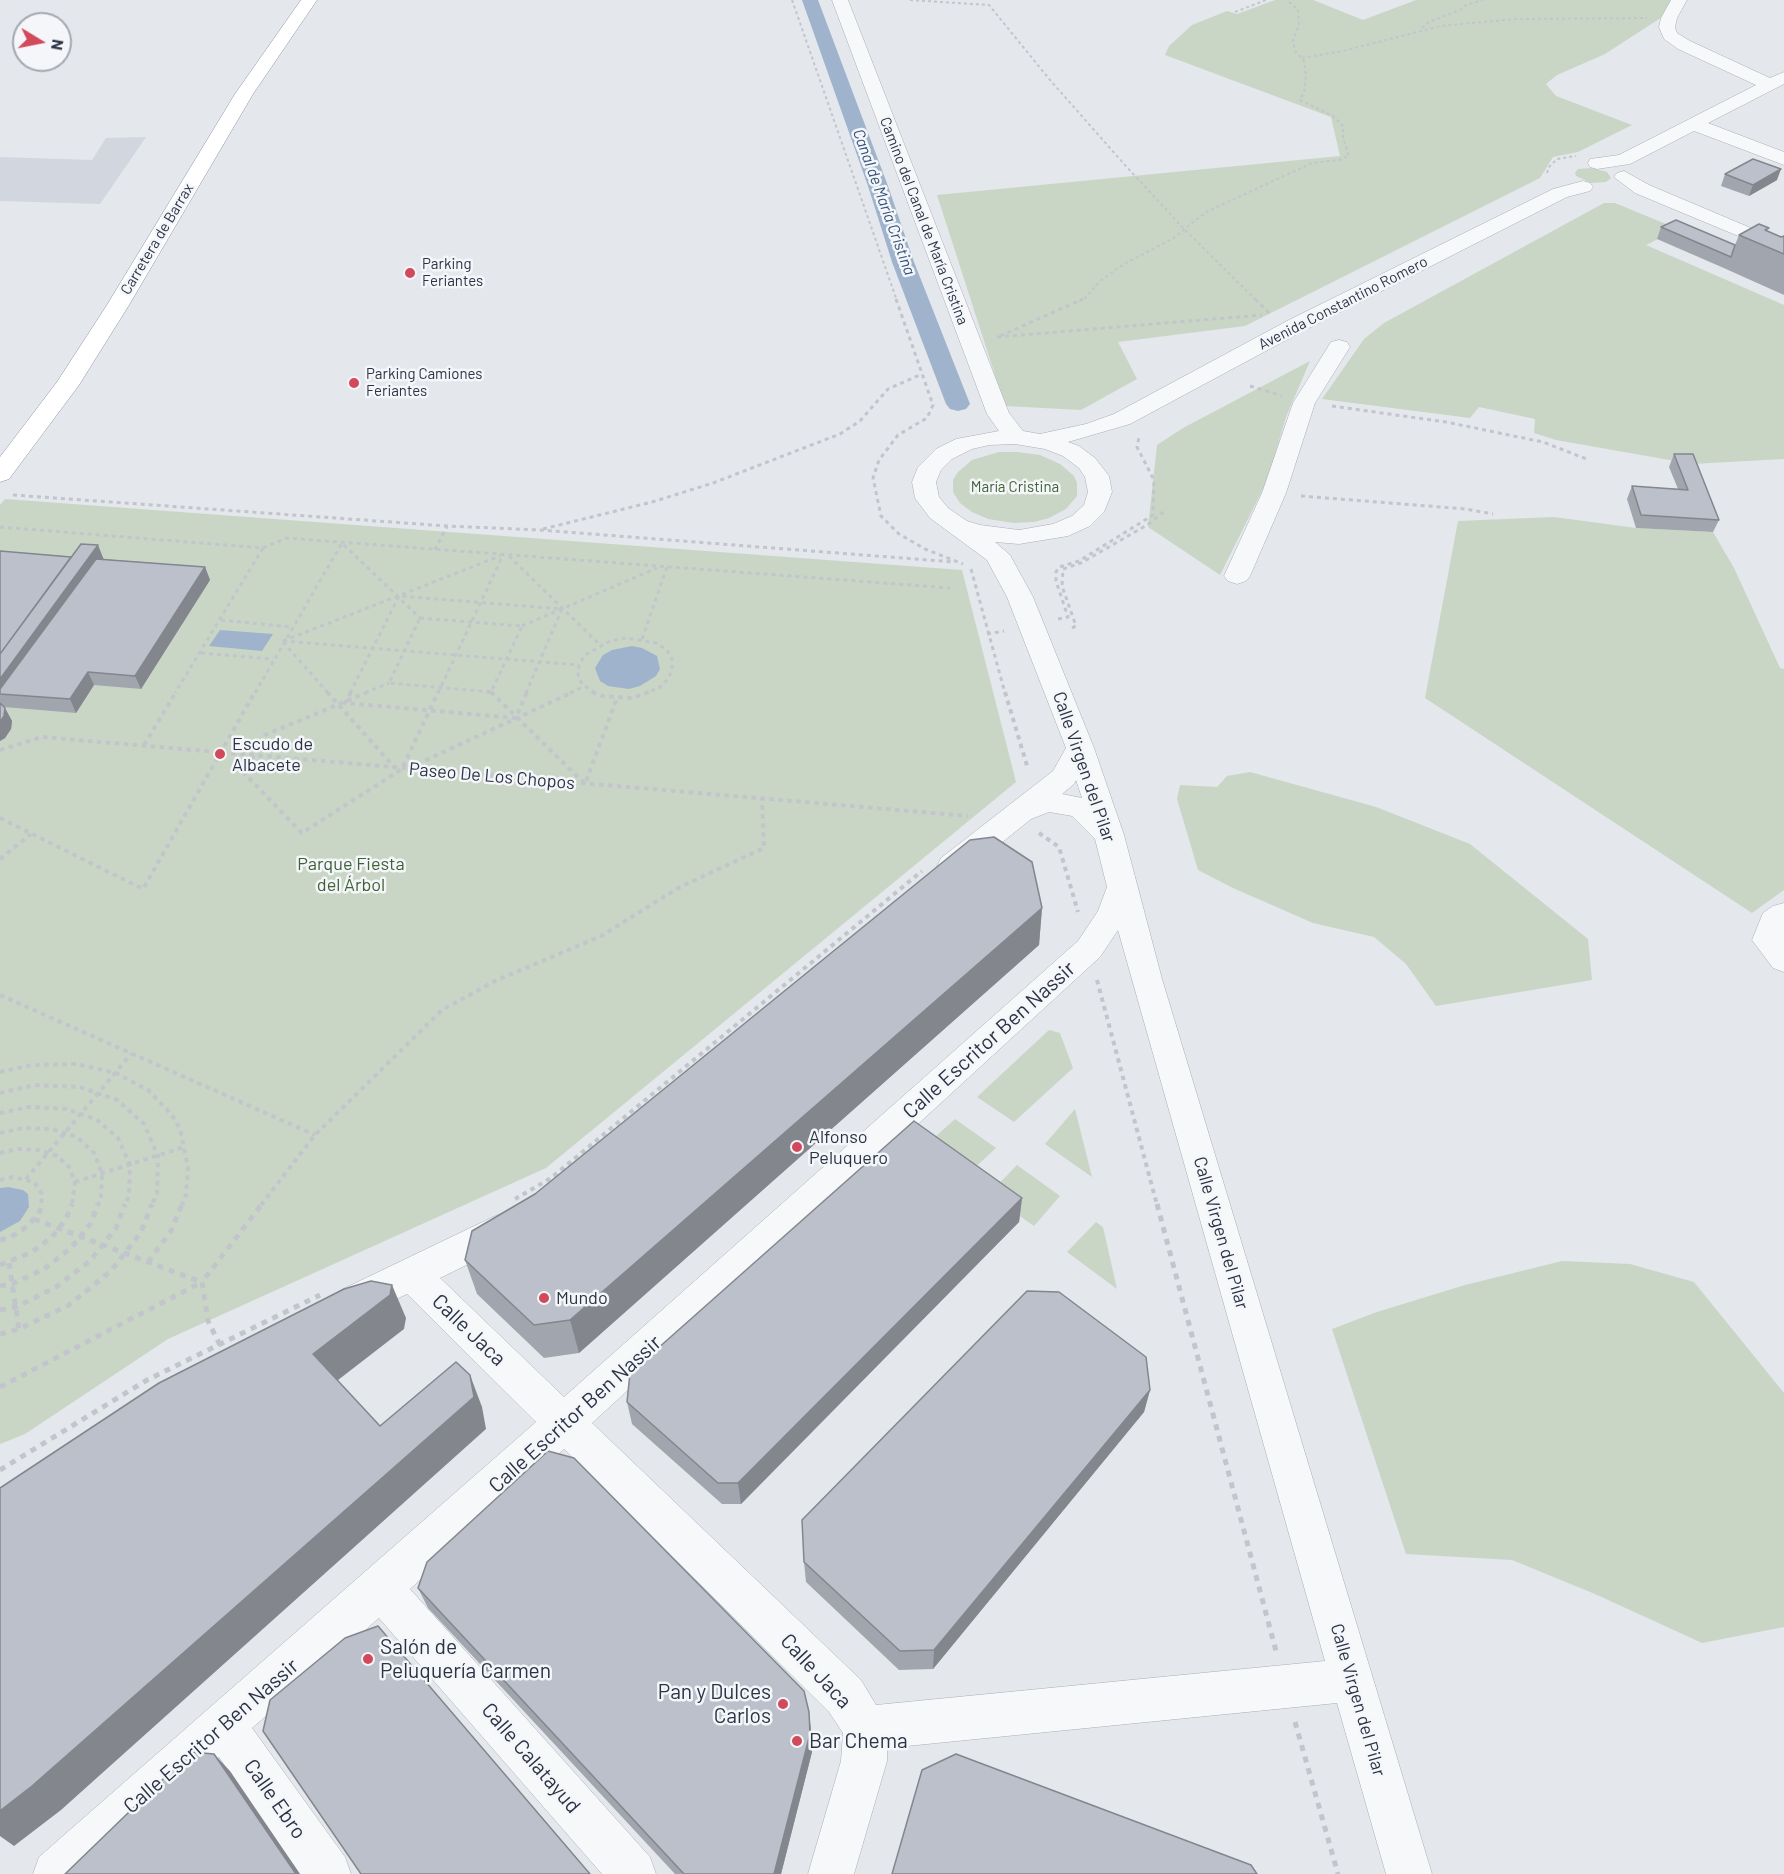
<!DOCTYPE html>
<meta charset="utf-8">
<style>
body{margin:0}
#map{position:relative;width:1784px;height:1874px;overflow:hidden;background:#e4e7ec;font-family:Barlow,sans-serif}
canvas{display:block}
.north{position:absolute;left:12px;top:12px;width:60px;height:60px;box-sizing:border-box;background:#f4f6f9;border:2px solid #a4a8b1;border-radius:50%;rotate:100deg;font-size:16px;font-weight:700;line-height:24px;text-align:center;color:#2b3445}
.north::after{content:'';display:block;margin:auto;width:21px;height:27px;background:#d1495b;clip-path:polygon(50% 0,100% 100%,50% 72%,0 100%)}
</style>
<div id="map">
<canvas width="1784" height="1874"></canvas>
<div class="north">N</div>
</div>
<script>
const c = document.querySelector('canvas').getContext('2d');
c.lineJoin = 'round';
function fill(path, color) {
  c.fillStyle = color;
  c.fill(path, 'evenodd');
}
function poly(rows) {
  const path = new Path2D();
  for (const r of rows) {
    path.moveTo(r[0], r[1]);
    for (let i = 2; i < r.length; i += 2) path.lineTo(r[i], r[i + 1]);
  }
  return path;
}
function stroke(path, color, width, dash) {
  c.strokeStyle = color;
  c.lineWidth = width;
  c.lineCap = dash ? 'butt' : 'round';
  c.setLineDash(dash || []);
  c.stroke(path);
}
function label(font, color, halo, rows, align = 'center') {
  c.font = font + ' Barlow,sans-serif';
  c.lineWidth = 5;
  c.setLineDash([]);
  c.textBaseline = 'middle';
  c.strokeStyle = halo;
  c.fillStyle = color;
  for (const [text, x, y, turn = 0] of rows) {
    c.save();
    c.translate(x, y);
    c.rotate((+turn || 0) * Math.PI / 180);
    c.textAlign = isNaN(turn) ? turn : align;
    if (halo) c.strokeText(text, 0, 0);
    c.fillText(text, 0, 0);
    c.restore();
  }
}
fill(poly([
 [146,137,100,204,0,201,0,157,92,160,106,138]
]), '#d2d6de');
fill(poly([
 [1275,0,1313,0,1363,20,1416,0,1674,0,1666,15,1659,19,1605,54,1557,75,1546,84,1556,96,1632,125,1578,152,1553,157,1540,178,1245,326,1118,342,1137,379,1081,410,1005,406,937,195,1340,156,1331,117,1165,55,1169,46,1192,25,1227,11,1237,14],
 [1592,168,1607,172,1611,178,1606,182,1591,183,1576,176,1575,173,1578,169],
 [1604,203,1615,203,1678,229,1646,245,1784,305,1784,459,1692,464,1556,440,1534,433,1535,419,1479,407,1470,418,1322,399,1364,339,1384,323],
 [1310,361,1286,417,1268,479,1220,575,1148,527,1157,445,1183,428],
 [999,452,1017,452,1040,455,1060,464,1074,476,1077,483,1077,496,1066,509,1049,518,1034,522,1014,523,988,519,972,512,960,503,953,492,953,480,958,472,972,460],
 [5,499,962,570,1016,782,546,1168,168,1339,25,1434,0,1444,0,505],
 [1554,517,1636,528,1713,532,1734,568,1780,668,1784,669,1784,890,1752,913,1425,698,1458,521],
 [1250,772,1376,807,1470,844,1588,939,1592,980,1436,1006,1406,964,1374,937,1313,923,1233,888,1198,870,1177,799,1180,785,1217,787,1227,776],
 [1049,1030,1060,1033,1073,1068,1014,1122,977,1097],
 [1075,1109,1092,1177,1045,1144],
 [955,1119,996,1148,967,1175,926,1145],
 [1017,1165,1060,1196,1034,1226,989,1194],
 [1096,1222,1103,1227,1117,1289,1067,1252],
 [1562,1261,1630,1264,1694,1282,1784,1393,1784,1627,1702,1643,1595,1594,1512,1560,1406,1554,1332,1329,1377,1312,1465,1285]
]), '#c9d6c5');
fill(poly([
 [220,630,273,634,262,651,209,646],
 [632,646,642,648,657,656,660,669,656,676,640,686,629,689,608,686,600,681,595,668,603,655,612,650],
 [8,1187,23,1190,28,1194,29,1207,20,1221,0,1232,0,1188]
]), '#9fb4cc');
fill(poly([
 [802,0,818,0,888,186,914,262,970,404,966,409,958,411,950,409,946,404,892,262,868,186,802,0]
]), '#9fb4cc');
const minor = poly([
 [832,0,848,0,1009,413,1023,431,1040,434,1086,424,1114,414,1287,321,1553,189,1583,181,1590,183,1593,187,1590,191,1567,197,1303,331,1130,424,1068,442,1079,446,1095,458,1109,476,1112,492,1104,512,1090,526,1068,536,1019,544,995,542,1010,555,1033,597,1094,748,1124,835,1162,979,1432,1874,1386,1874,1337,1703,887,1748,887,1761,854,1874,808,1874,841,1761,843,1733,829,1712,564,1449,410,1589,650,1857,656,1874,602,1874,379,1618,252,1728,345,1857,351,1874,300,1874,219,1757,91,1874,33,1874,39,1857,536,1422,407,1294,354,1319,341,1314,335,1302,341,1290,493,1217,506,1212,519,1217,524,1228,519,1239,440,1278,564,1397,1078,941,1098,911,1107,887,1095,839,1072,816,1067,815,1049,812,1031,819,963,874,952,877,941,874,937,866,941,858,1053,771,1066,748,1007,597,987,560,930,518,915,498,912,482,918,467,936,449,956,439,999,431,987,414,832,0],
 [1015,444,1045,449,1063,456,1079,468,1085,477,1088,492,1084,505,1072,516,1053,524,1019,530,980,525,967,521,948,508,939,497,936,482,941,470,952,459,972,449,989,445,1015,444],
 [1076,780,1082,798,1062,794,1074,784,1076,780],
 [1118,930,1325,1661,876,1705,861,1680,592,1423,1100,957,1118,930],
 [1671,0,1687,0,1677,18,1675,27,1677,33,1690,41,1770,78,1784,72,1784,84,1708,123,1784,152,1784,165,1694,131,1630,164,1597,169,1590,167,1588,163,1590,159,1619,155,1756,85,1678,49,1664,39,1659,27,1661,18,1671,0],
 [1624,171,1649,185,1784,242,1784,255,1635,193,1614,177,1617,173,1624,171],
 [1339,340,1347,342,1350,347,1315,403,1286,493,1250,576,1246,581,1237,584,1228,581,1224,576,1262,493,1293,403,1331,342,1339,340],
 [1784,903,1784,972,1773,968,1752,940,1763,913,1773,906,1784,903]
]);
const highway = poly([
 [301,0,317,0,253,94,129,305,79,385,9,479,0,482,0,457,57,382,107,305,235,94,301,0]
]);
stroke(minor, '#a9aeb7', 1);
stroke(highway, '#8b94a3', 1);
stroke(poly([
 [792,0,897,301],
 [910,0,989,5,1050,80,1124,164,1184,229,1257,301],
 [1235,12,1266,0],
 [1422,28,1429,22,1462,9,1466,5,1483,0],
 [1302,58,1343,51,1440,26,1517,19,1647,18],
 [1547,173,1549,167,1557,159,1576,156],
 [1079,301,1084,299,1100,281,1124,264,1172,239,1206,212,1312,163,1339,160,1349,156,1343,138,1343,126,1333,116,1300,100,1304,92,1306,76,1304,61,1295,51,1293,40,1299,25,1298,10,1287,0]
]), '#c2c5cb', 2, [3, 3]);
stroke(poly([
 [896,299,933,405,927,418,898,435,879,460,873,478,881,516,899,534,925,549,963,564],
 [1255,299,1270,314],
 [1000,336,1083,299],
 [997,337,1262,315],
 [1250,386,1282,396],
 [1332,406,1446,422,1543,442,1589,460],
 [13,495,447,526,540,530,954,562],
 [1301,496,1466,509,1493,514],
 [0,527,263,548,175,693],
 [543,529,652,502,713,483,840,434,860,421,888,389,922,374],
 [263,548,286,538,950,588],
 [435,550,447,526],
 [509,556,600,645],
 [971,569,1005,693],
 [420,618,522,626,491,692,389,683,420,618],
 [1058,619,1068,617,1056,581,1056,572,1059,567,1079,561,1153,515,1154,480,1137,447,1139,437],
 [221,620,291,627],
 [522,626,657,568],
 [1072,628,1076,626,1062,586,1063,569,1081,563,1147,525,1166,510],
 [987,634,1004,631],
 [642,639,667,567],
 [283,641,579,665],
 [283,641,500,556],
 [283,642,328,693],
 [201,653,273,659],
 [255,693,342,543,420,618],
 [350,693,399,596,562,609,526,693],
 [365,693,389,683],
 [438,693,503,555],
 [570,693,585,686],
 [595,693,582,684,578,675,579,665,585,655,610,641,626,638,656,643,667,650,672,659,672,670,668,679,659,688,645,693]
]), '#c2c5cb', 3, [4, 4]);
stroke(poly([
 [327,692,395,768],
 [351,692,345,703,516,718,527,692],
 [368,692,265,735,244,773,302,833,402,769,438,692],
 [487,692,491,692],
 [491,692,585,784,617,698],
 [592,692,602,696,632,698,649,692],
 [1005,692,1028,769],
 [144,745,176,692],
 [0,750,42,737,968,816],
 [409,768,573,692],
 [0,818,143,889,255,692],
 [1039,833,1059,847,1078,912],
 [0,859,31,834],
 [1097,980,1157,1205],
 [0,995,315,1135],
 [0,1072,32,1065,76,1064,116,1073,148,1090,172,1115,180,1129,188,1167,186,1195,182,1205],
 [0,1093,35,1085,80,1087,117,1100,144,1124,158,1156,157,1193,152,1205],
 [0,1113,29,1107,66,1109,96,1119,118,1138,130,1165,129,1195,125,1205],
 [0,1133,23,1128,52,1129,77,1137,94,1153,102,1173,101,1197,98,1205],
 [0,1153,18,1149,39,1150,57,1156,69,1167,75,1182,72,1205],
 [26,1179,131,1054],
 [0,1180,13,1177,34,1182,42,1194,41,1205],
 [75,1182,184,1147],
 [515,1199,551,1178,922,871],
 [261,1205,315,1135,442,1010,495,981,601,936,680,887,764,848,762,799]
]), '#c2c5cb', 4, [4.5, 4.5]);
stroke(poly([
 [1157,1204,1276,1651],
 [34,1219,201,1282],
 [0,1240,11,1237,28,1226,40,1211,42,1204],
 [148,1262,171,1231,182,1204],
 [9,1263,19,1329],
 [0,1265,32,1252,52,1237,66,1219,72,1204],
 [0,1286,12,1284,44,1269,71,1248,91,1223,98,1204],
 [0,1310,16,1307,56,1287,91,1260,116,1228,125,1204],
 [0,1334,19,1329,69,1305,111,1271,141,1232,152,1204],
 [220,1345,208,1321,202,1282,262,1204],
 [0,1387,202,1282],
 [0,1470,147,1380,320,1295],
 [1295,1722,1338,1874]
]), '#c2c5cb', 5, [6, 6]);
fill(minor, '#f7f8fa');
fill(highway, '#fff');
fill(poly([
 [1725,174,1777,180,1749,196,1721,186],
 [1661,227,1735,245,1739,235,1768,231,1781,237,1784,236,1784,295,1726,269,1657,239],
 [1674,454,1719,520,1713,532,1636,528,1627,499,1632,486,1678,489,1669,467],
 [0,551,205,567,210,580,141,689,94,685,76,713,4,707,12,721,11,729,5,738,0,741],
 [1042,908,1039,945,579,1353,544,1358,477,1294,465,1260,535,1194],
 [1022,1198,1019,1222,741,1504,722,1504,632,1424,627,1402],
 [1150,1390,1144,1412,933,1669,899,1670,806,1582,804,1562],
 [418,1588,811,1730,812,1752,781,1874,675,1874,428,1608]
]), '#a1a5ae');
fill(poly([
 [1781,169,1777,180,1749,196,1753,185],
 [98,545,106,565,0,694,0,665],
 [205,567,210,580,141,689,135,676],
 [88,672,94,685,76,713,70,699],
 [5,708,12,721,11,729,5,738,0,741,0,722],
 [1042,908,1039,945,579,1353,570,1320],
 [1022,1198,1019,1222,741,1504,738,1483],
 [392,1285,406,1318,404,1329,329,1387,313,1354],
 [470,1375,482,1407,486,1429,61,1810,14,1846,0,1836,0,1811],
 [1150,1390,1144,1412,933,1669,934,1650],
 [809,1712,811,1730,812,1752,781,1874,774,1874],
 [214,1754,230,1771,300,1874,296,1874]
]), '#83868d');
const building = poly([
 [1753,159,1781,169,1753,185,1725,174,1753,159],
 [1676,220,1735,245,1731,257,1661,227,1676,220],
 [1759,224,1769,228,1765,230,1781,237,1784,236,1784,254,1739,235,1759,224],
 [1674,454,1693,454,1719,520,1641,515,1632,486,1688,490,1674,454],
 [81,544,98,545,0,679,0,654,81,544],
 [0,551,71,557,0,654,0,551],
 [96,559,205,567,135,676,88,672,70,699,0,694,0,689,96,559],
 [0,703,5,708,4,716,0,722,0,703],
 [994,837,1032,862,1042,908,570,1320,534,1325,465,1260,472,1231,535,1194,970,840,994,837],
 [914,1121,1022,1198,738,1483,718,1483,627,1402,630,1373,914,1121],
 [371,1281,392,1285,390,1295,313,1354,380,1426,456,1362,470,1375,474,1397,32,1786,0,1811,0,1488,159,1383,344,1289,371,1281],
 [1027,1291,1059,1292,1146,1357,1150,1390,934,1650,900,1651,804,1562,802,1520,1027,1291],
 [548,1451,574,1458,804,1691,809,1712,810,1734,774,1874,684,1874,418,1588,427,1562,548,1451],
 [378,1626,590,1874,361,1874,263,1731,270,1700,345,1638,378,1626],
 [191,1752,214,1754,296,1874,65,1874,191,1752],
 [956,1754,1251,1865,1257,1874,892,1874,922,1770,956,1754]
]);
fill(building, '#bbc0ca');
stroke(building, '#83868d', 1.5);
for (const [x, y, r, color] of [
 [410,273,6,"#d1495b"],
 [354,383,6,"#d1495b"],
 [220,754,6,"#d1495b"],
 [797,1147,6,"#d1495b"],
 [544,1298,6,"#d1495b"],
 [368,1659,6,"#d1495b"],
 [783,1704,6,"#d1495b"],
 [797,1741,6,"#d1495b"]
]) {
  const dot = new Path2D();
  dot.arc(x, y, r, 0, 2 * Math.PI);
  c.fillStyle = color;
  c.fill(dot);
  stroke(dot, '#f4f6f9', 2);
}
label('15px', '#2b3445', '#f4f6f9', [
 ["Camino del Canal de María Cristina",924,221,69],
 ["Carretera de Barrax",157,239,-59],
 ["Avenida Constantino Romero",1343,303,-27]
]);
label('15px', '#2b3445', '#f4f6f9', [
 ["Parking",422,264],
 ["Feriantes",422,281],
 ["Parking Camiones",366,374],
 ["Feriantes",366,391]
], 'left');
label('15px', '#3f6138', '#f4f6f9', [
 ["María Cristina",1015,487]
]);
label('italic 16px', '#34527a', '#f4f6f9', [
 ["Canal de María Cristina",884,202,70]
]);
label('18px', '#2b3445', '#f4f6f9', [
 ["Escudo de",232,744],
 ["Albacete",232,765],
 ["Alfonso",809,1137],
 ["Peluquero",809,1158],
 ["Mundo",556,1298]
], 'left');
label('18px', '#2b3445', '#f4f6f9', [
 ["Calle Virgen del Pilar",1084,767,71],
 ["Paseo De Los Chopos",492,776,5],
 ["Calle Virgen del Pilar",1221,1233,74],
 ["Calle Virgen del Pilar",1358,1700,74]
]);
label('18px', '#3f6138', '#f4f6f9', [
 ["Parque Fiesta",351,864],
 ["del Árbol",351,885]
]);
label('21px', '#2b3445', '#f4f6f9', [
 ["Calle Escritor Ben Nassir",989,1040,-42],
 ["Calle Jaca",469,1330,44],
 ["Calle Escritor Ben Nassir",575,1414,-42],
 ["Calle Jaca",816,1671,47],
 ["Calle Escritor Ben Nassir",211,1736,-41],
 ["Calle Calatayud",531,1758,49],
 ["Calle Ebro",275,1799,55]
]);
label('21px', '#2b3445', '#f4f6f9', [
 ["Salón de",380,1647],
 ["Peluquería Carmen",380,1671],
 ["Pan y Dulces",771,1692,"right"],
 ["Carlos",771,1716,"right"],
 ["Bar Chema",809,1741]
], 'left');
</script>
